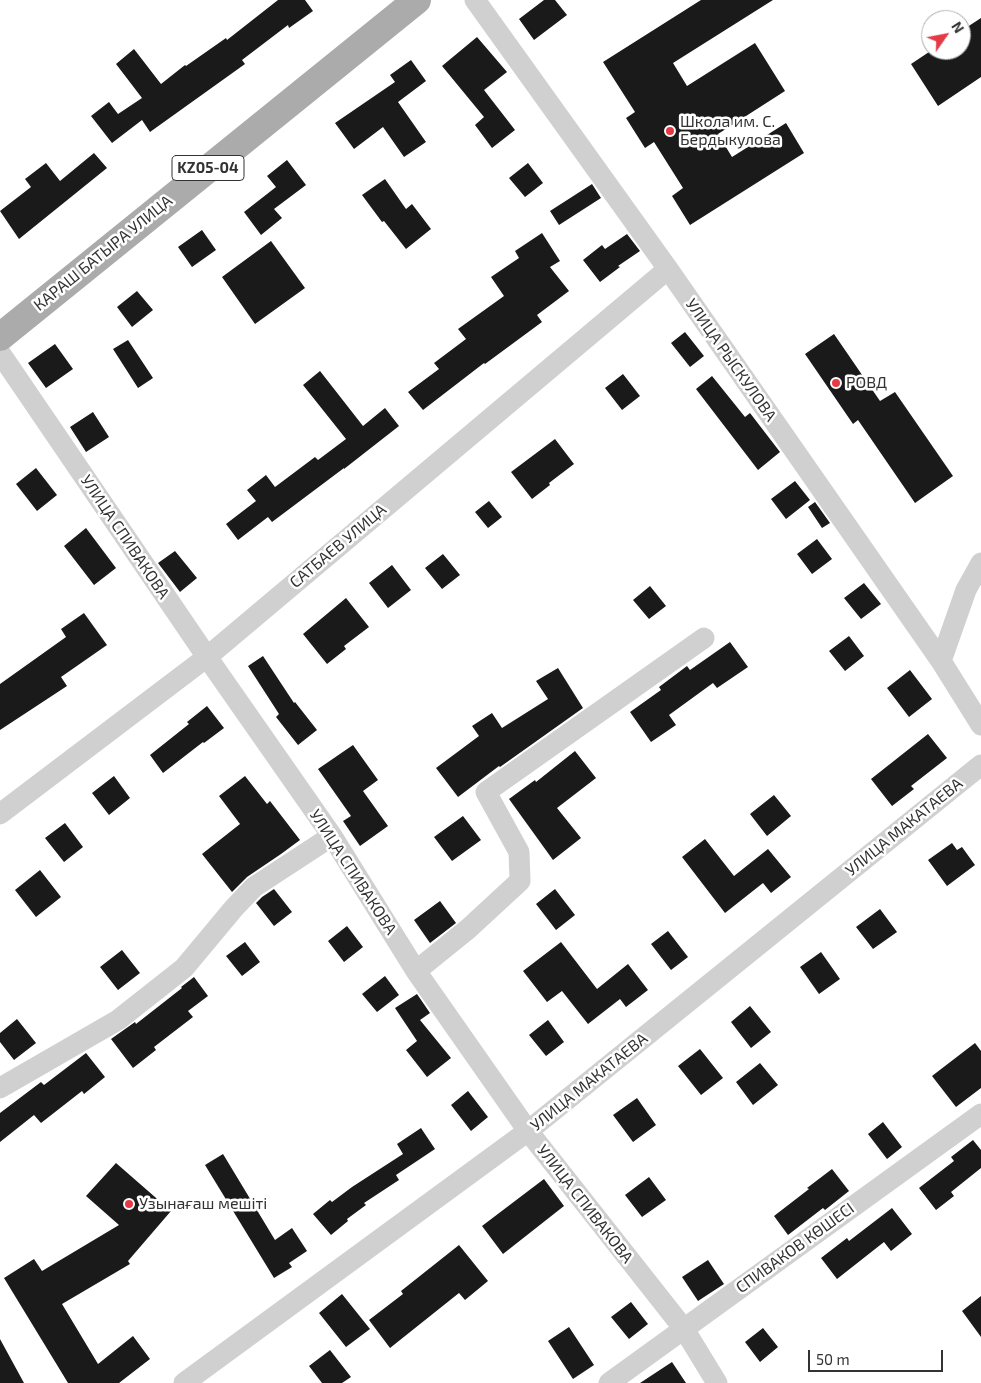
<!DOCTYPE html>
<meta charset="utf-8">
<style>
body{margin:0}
#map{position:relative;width:981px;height:1383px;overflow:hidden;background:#fff;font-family:"Exo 2",sans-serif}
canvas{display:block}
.north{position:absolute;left:921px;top:10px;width:50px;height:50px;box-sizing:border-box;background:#fff;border:1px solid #adadad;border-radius:50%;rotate:57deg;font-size:14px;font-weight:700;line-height:20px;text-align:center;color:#333}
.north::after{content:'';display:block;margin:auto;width:18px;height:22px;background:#e63946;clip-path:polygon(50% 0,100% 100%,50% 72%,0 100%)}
.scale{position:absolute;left:808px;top:1350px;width:135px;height:22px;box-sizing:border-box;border:2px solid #333;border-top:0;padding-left:6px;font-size:15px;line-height:18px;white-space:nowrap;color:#333;-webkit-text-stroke:4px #fff;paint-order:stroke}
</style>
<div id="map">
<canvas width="981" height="1383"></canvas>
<div class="north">N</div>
<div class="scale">50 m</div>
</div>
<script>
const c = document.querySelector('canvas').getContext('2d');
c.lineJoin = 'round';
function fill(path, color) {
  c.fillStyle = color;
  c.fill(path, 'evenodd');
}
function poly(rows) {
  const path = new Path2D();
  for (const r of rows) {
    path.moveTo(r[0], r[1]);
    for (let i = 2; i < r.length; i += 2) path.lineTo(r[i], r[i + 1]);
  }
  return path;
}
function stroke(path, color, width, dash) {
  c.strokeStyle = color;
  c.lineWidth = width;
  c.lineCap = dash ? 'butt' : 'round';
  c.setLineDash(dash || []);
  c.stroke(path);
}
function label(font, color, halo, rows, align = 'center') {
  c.font = font + ' "Exo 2",sans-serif';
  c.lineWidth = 5;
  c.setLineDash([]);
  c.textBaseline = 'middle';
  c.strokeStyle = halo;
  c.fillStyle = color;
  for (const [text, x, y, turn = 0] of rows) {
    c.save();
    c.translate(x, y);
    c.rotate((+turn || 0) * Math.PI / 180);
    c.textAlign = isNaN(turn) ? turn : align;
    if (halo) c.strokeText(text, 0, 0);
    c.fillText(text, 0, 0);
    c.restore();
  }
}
fill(poly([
 [278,0,305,0,313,11,289,28,288,25,242,60,245,64,150,132,142,120,112,143,91,116,109,102,118,114,142,98,116,64,134,49,161,84,185,65,186,66,226,38,227,40],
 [544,0,555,0,567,15,534,40,519,19],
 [701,0,773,0,673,63,687,86,755,43,785,91,718,134,732,157,786,123,804,153,690,225,672,196,683,188,654,142,645,148,626,118,635,112,603,62],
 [981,18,981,77,938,106,911,64,932,50,961,50,961,31],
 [477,37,507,72,484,90,515,130,492,148,475,125,484,117,442,66],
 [411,60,426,81,398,102,426,142,404,157,383,127,354,149,335,123,395,82,390,75],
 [94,153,107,168,19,239,0,211,31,187,25,179,46,163,60,181],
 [287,160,306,185,274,209,282,218,261,235,244,212,276,187,267,176],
 [528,163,543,183,525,197,509,178],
 [385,179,406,209,412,204,431,229,406,249,384,221,382,222,362,195],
 [592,184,601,198,559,225,550,211],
 [202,230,216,250,192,267,178,247],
 [542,233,560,261,550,267,569,291,537,315,542,322,485,364,484,363,423,410,408,392,439,369,434,363,466,339,458,329,504,296,491,277,519,258,515,251],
 [627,234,640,251,618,266,620,267,600,282,583,260,602,245,605,249],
 [271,241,305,288,255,324,222,277],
 [137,291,153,310,132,327,117,307],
 [685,332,704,356,690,367,671,343],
 [834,334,880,401,895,392,953,476,915,503,858,420,853,424,805,354],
 [128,340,153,378,138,388,113,349],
 [55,344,73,369,46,388,28,363],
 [320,371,363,426,385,408,399,426,344,469,344,468,272,522,268,517,238,540,226,524,256,501,247,490,266,475,275,487,315,457,318,460,346,439,303,385],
 [623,374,640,396,622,410,605,388],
 [712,376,745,417,750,413,780,452,758,470,696,389],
 [93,412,109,437,86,452,70,427],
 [555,439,574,464,549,483,550,485,532,499,511,472],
 [36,468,57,495,37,511,16,484],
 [795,481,810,500,786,519,771,499],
 [489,501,502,517,488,528,475,512],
 [815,502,830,523,822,528,808,507],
 [86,528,116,568,94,585,64,546],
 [817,539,832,559,812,574,797,554],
 [175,551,197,578,180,592,158,563],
 [443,554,460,575,442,589,425,568],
 [392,565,411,590,388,608,369,583],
 [864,583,881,604,861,619,844,598],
 [650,586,666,606,649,619,633,600],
 [346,598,369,627,344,646,346,649,327,664,303,634],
 [84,613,107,645,61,677,67,686,0,730,0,684,66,637,61,629],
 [849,636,864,656,845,671,829,651],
 [730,642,748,667,717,688,713,683,669,715,676,725,651,742,630,712,661,690,659,687,687,666,690,670],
 [263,656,294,703,295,702,317,730,298,745,276,717,279,714,248,666],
 [558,668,583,708,500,767,499,766,458,797,436,768,479,736,472,726,492,713,502,728,548,699,536,681],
 [910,670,932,699,909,717,887,688],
 [207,706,224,728,204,743,203,742,163,773,150,755,189,724,187,722],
 [928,734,947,758,911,786,914,789,892,806,871,779],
 [353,745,378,780,363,791,388,826,360,846,343,821,351,816,318,769],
 [575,751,596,778,557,808,581,838,553,860,509,799,535,780,536,782],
 [114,776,130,798,109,815,92,793],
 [245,776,267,804,270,801,300,840,281,854,247,877,232,892,202,854,240,824,219,796],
 [774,795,791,816,767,836,750,814],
 [463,816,481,840,452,861,434,837],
 [65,823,83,847,64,862,45,838],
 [705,839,734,876,768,849,791,877,771,893,763,883,725,913,682,857],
 [952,843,957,850,962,847,975,865,947,886,928,860],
 [40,870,61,897,36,917,15,890],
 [274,889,292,912,274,926,256,903,262,897],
 [555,889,575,915,556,930,536,904],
 [440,901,456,923,430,943,414,920],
 [880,909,897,932,873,949,856,927],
 [347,926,363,947,344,962,328,941],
 [668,931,688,957,671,970,651,944],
 [245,942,260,962,242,976,226,956],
 [561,942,597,989,628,964,648,990,626,1007,620,999,588,1024,562,991,547,1002,523,971],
 [122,950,140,973,118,990,100,967],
 [821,952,840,979,819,994,800,967],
 [385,976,399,995,377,1012,362,994],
 [194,977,208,996,188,1011,193,1017,154,1047,156,1050,133,1068,111,1039,135,1022,136,1024,182,988,181,987],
 [417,994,430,1013,420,1020,451,1058,427,1077,406,1050,417,1041,395,1008],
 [750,1006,771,1032,751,1048,731,1022],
 [17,1019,36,1043,14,1060,0,1042,0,1033],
 [548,1020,564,1042,546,1056,529,1035],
 [975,1043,981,1051,981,1088,956,1107,932,1076],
 [700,1049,723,1078,701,1095,678,1066],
 [86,1053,105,1077,84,1094,82,1091,41,1123,34,1115,0,1142,0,1113,41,1082,44,1085],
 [760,1063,778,1085,753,1105,736,1082],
 [468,1091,488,1117,471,1131,451,1105],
 [637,1098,656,1125,633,1142,613,1115],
 [883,1122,902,1147,887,1159,868,1134],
 [421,1128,435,1149,396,1175,399,1180,364,1203,366,1205,347,1219,348,1221,331,1235,313,1214,330,1200,332,1202,352,1187,403,1154,397,1144],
 [973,1140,981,1150,981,1168,951,1192,954,1196,936,1210,919,1188,954,1161,951,1157],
 [223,1154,275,1240,292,1228,307,1251,289,1263,292,1267,274,1278,205,1165],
 [116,1163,171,1211,128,1261,130,1264,62,1304,98,1364,133,1336,150,1359,119,1383,68,1383,4,1278,34,1259,42,1271,119,1225,86,1196],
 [832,1169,849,1191,825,1210,823,1208,788,1235,774,1216,809,1189,807,1188],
 [649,1177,666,1200,642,1217,625,1195],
 [544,1179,564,1206,503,1254,482,1226],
 [892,1208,912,1234,891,1251,884,1242,837,1279,821,1258,847,1238,849,1241],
 [459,1245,488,1281,465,1300,459,1293,390,1348,369,1320,403,1294,401,1291],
 [708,1260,724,1284,698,1301,682,1277],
 [342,1294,370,1329,346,1347,319,1313],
 [981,1296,981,1337,962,1311],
 [631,1302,648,1324,629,1339,611,1317],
 [569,1327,594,1365,573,1379,548,1341],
 [763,1328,778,1347,760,1362,745,1342],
 [0,1339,24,1383,0,1383],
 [330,1350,351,1377,342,1383,322,1383,309,1366],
 [672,1362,686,1383,640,1383]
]), '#1a1a1a');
stroke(poly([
 [475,0,668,269,941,661,981,725],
 [0,353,207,657,332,836,416,971,528,1131,684,1329,717,1383],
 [941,661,966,590,981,563],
 [0,814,207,657,668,269],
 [416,971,468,929,520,881,519,852,486,792,704,638],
 [0,1088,118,1020,184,968,234,908,254,887,332,836],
 [184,1383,528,1131,981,765],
 [609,1383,981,1114]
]), '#d0d0d0', 21);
stroke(poly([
 [0,337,417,0]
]), '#ababab', 28);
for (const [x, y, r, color] of [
 [670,131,5,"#e63946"],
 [836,383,5,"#e63946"],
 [129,1204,5,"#e63946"]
]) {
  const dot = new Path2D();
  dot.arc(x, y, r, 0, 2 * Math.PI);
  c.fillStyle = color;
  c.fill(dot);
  stroke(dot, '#fff', 2);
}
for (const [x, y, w] of [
 [208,168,72]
]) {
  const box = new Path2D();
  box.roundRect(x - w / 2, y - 12.5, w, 25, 4);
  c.fillStyle = '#fff';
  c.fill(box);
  stroke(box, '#333', 1);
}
label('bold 15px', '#333', null, [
 ["KZ05-04",208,168]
]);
label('16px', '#333', '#fff', [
 ["Школа им. С.",680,122],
 ["Бердыкулова",680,140],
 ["РОВД",846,383],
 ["Узынағаш мешіті",139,1204]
], 'left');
label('16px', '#333', '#fff', [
 ["КАРАШ БАТЫРА УЛИЦА",103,253,-39],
 ["УЛИЦА РЫСКУЛОВА",731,360,55],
 ["УЛИЦА СПИВАКОВА",125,537,56],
 ["САТБАЕВ УЛИЦА",338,546,-40],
 ["УЛИЦА МАКАТАЕВА",904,827,-39],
 ["УЛИЦА СПИВАКОВА",353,872,57],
 ["УЛИЦА МАКАТАЕВА",589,1082,-39],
 ["УЛИЦА СПИВАКОВА",585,1204,52],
 ["СПИВАКОВ КӨШЕСІ",795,1248,-36]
]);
</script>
